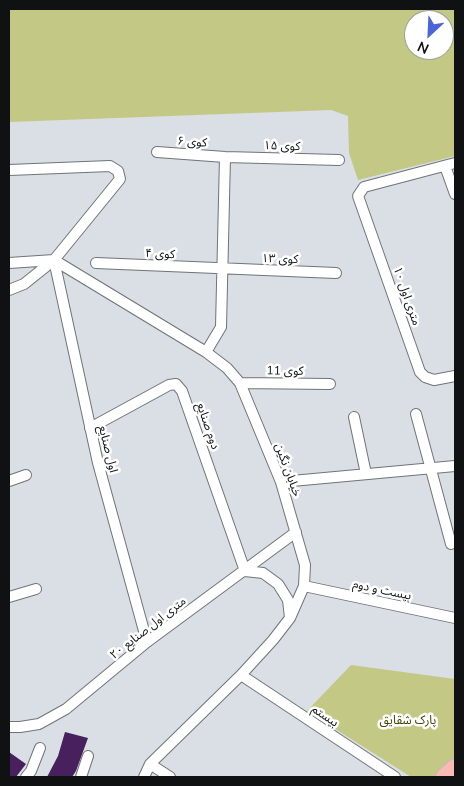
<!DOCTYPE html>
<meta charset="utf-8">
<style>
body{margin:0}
#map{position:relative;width:464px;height:786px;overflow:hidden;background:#dadfe5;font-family:Mulish,sans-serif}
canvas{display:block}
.frame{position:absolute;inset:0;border:10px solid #0f1113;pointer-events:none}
.north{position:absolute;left:404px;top:10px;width:50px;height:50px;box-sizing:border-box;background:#fff;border:1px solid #9fa0a1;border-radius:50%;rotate:205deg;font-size:14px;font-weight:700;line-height:20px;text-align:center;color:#0f1113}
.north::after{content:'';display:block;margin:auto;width:18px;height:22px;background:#4d63d8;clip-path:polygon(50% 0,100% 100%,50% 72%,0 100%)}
</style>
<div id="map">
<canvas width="464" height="786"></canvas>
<div class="frame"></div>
<div class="north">N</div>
</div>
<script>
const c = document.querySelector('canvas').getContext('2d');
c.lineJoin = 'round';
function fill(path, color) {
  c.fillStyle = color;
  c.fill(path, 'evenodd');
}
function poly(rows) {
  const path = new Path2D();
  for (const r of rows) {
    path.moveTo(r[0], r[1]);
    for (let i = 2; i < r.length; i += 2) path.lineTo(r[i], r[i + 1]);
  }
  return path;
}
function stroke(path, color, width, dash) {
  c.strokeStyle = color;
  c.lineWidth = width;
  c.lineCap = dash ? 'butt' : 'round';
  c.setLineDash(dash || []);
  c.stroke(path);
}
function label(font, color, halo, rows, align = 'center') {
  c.font = font + ' Mulish,"Noto Sans Arabic",sans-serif';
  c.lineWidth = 5;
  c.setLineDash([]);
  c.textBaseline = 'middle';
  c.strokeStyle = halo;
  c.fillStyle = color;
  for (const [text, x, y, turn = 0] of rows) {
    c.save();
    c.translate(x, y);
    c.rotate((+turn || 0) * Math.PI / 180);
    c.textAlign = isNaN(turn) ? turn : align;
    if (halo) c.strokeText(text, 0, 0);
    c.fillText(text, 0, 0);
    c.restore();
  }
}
fill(poly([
 [9,9,455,9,455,156,358,180,349,153,348,116,331,110,9,122],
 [414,20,444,20,444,50,414,50],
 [351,665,455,679,455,763,440,777,411,777,307,711]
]), '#c3c885');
fill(poly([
 [65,732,88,738,76,771,72,777,47,777,58,756],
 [9,752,26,764,16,777,9,777]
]), '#48205d');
const minor = poly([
 [157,152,225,157,339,160],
 [455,163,364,187,358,196,420,372,425,377,434,380,455,376],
 [445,166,455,194],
 [9,170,110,166,118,171,120,179,54,260,24,284,9,290],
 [54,260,98,463,147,642],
 [9,263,54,260,206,352,227,368,240,383,281,482,305,565,304,586,290,618,273,640,241,675,150,764,144,777],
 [96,263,336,273],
 [206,352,221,327,225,157],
 [240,383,330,384],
 [416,414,451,544],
 [354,417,366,474],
 [90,428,169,385,176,384,182,391,245,571,263,573,278,584,288,600,290,618],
 [9,481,26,475],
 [281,482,455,466],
 [304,586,455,618],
 [9,597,36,589],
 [241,675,395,777],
 [9,727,20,727,39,724,66,709,147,642,296,532],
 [150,764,170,777],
 [26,777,31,771,40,748],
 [81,777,88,756]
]);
const primary = poly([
 [444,777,455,767]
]);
stroke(minor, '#6f7479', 12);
stroke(primary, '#bcbcbd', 18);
stroke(minor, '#fff', 10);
stroke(primary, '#fab9b3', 16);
label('12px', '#0f1113', '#fff', [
 ["کوی ۶",192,142,4],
 ["کوی ۱۵",282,146,2],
 ["کوی ۴",160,254,3],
 ["کوی ۱۳",280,259,2],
 ["۱۰ متری اول",407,296,71],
 ["کوی 11",285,371,1],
 ["دوم صنایع",208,426,71],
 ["اول صنایع",108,449,76],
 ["خیابان نگین",288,470,70],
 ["بیست و دوم",382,590,12],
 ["۲۰ متری اول صنایع",148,628,-38],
 ["بیستم",325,716,34]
]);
label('12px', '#434500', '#fff', [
 ["پارک شقایق",408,720]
]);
</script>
